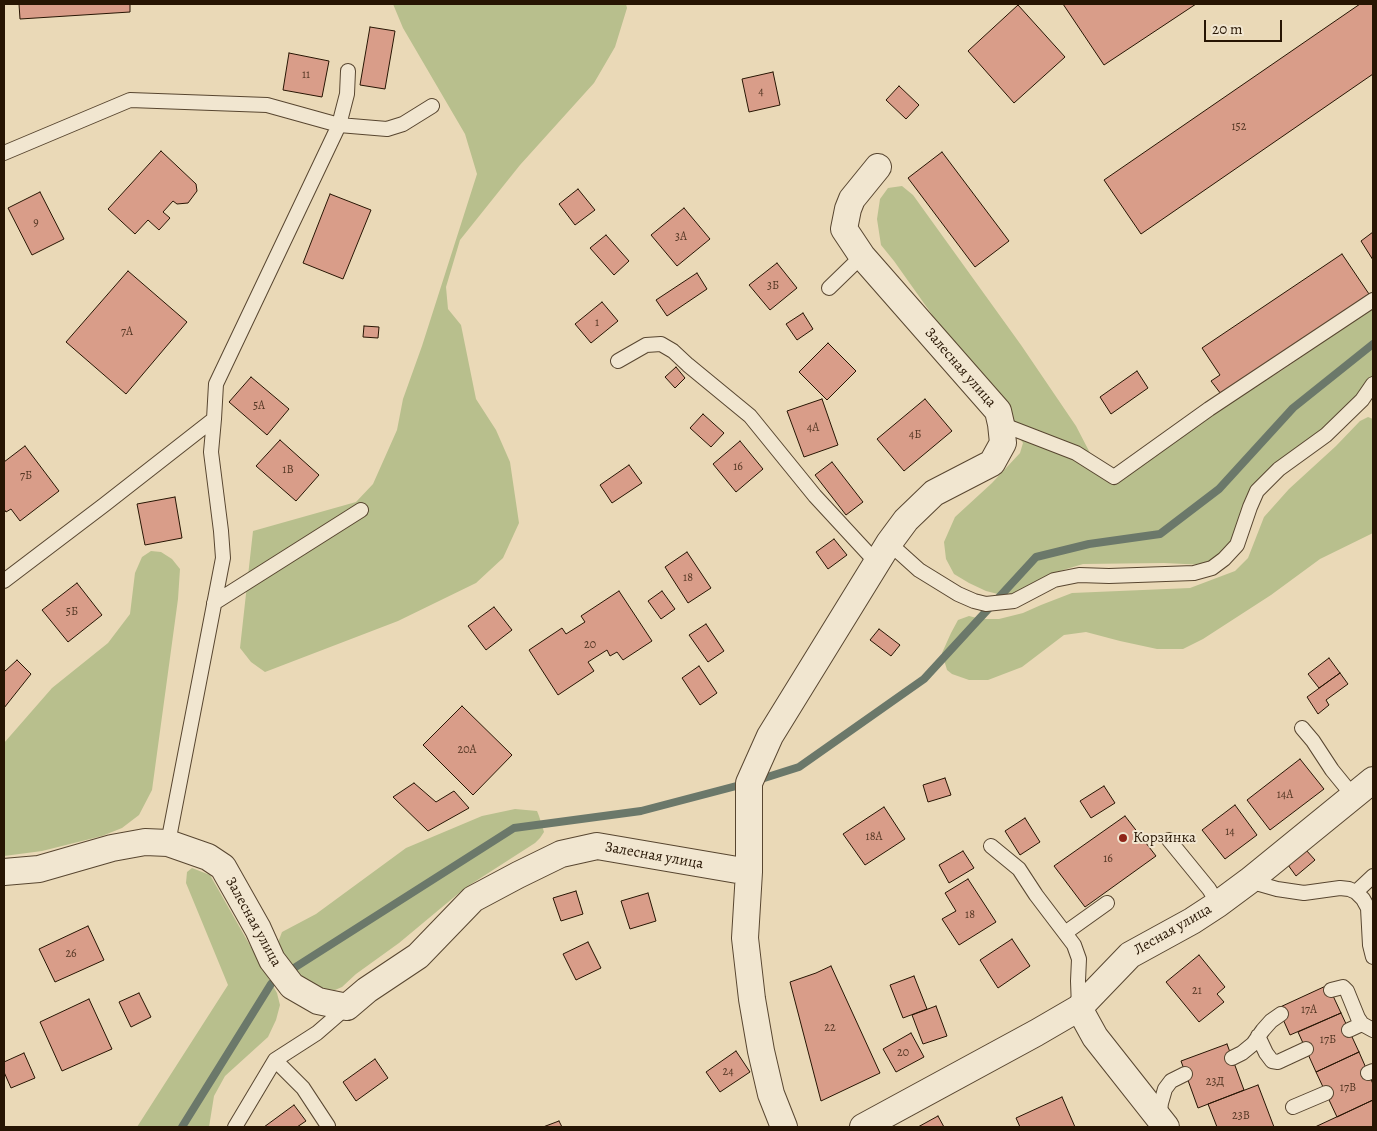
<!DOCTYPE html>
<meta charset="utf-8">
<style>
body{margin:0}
#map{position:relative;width:1377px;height:1131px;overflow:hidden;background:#ead9b7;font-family:Alegreya,serif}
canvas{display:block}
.frame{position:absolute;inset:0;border:5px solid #271503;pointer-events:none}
.scale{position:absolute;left:1204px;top:20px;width:78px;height:22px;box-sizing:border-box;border:2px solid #271503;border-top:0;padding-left:6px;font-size:15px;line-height:18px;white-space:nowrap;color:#271503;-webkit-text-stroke:4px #f1e6d0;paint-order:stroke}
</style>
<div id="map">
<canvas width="1377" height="1131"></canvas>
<div class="frame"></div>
<div class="scale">20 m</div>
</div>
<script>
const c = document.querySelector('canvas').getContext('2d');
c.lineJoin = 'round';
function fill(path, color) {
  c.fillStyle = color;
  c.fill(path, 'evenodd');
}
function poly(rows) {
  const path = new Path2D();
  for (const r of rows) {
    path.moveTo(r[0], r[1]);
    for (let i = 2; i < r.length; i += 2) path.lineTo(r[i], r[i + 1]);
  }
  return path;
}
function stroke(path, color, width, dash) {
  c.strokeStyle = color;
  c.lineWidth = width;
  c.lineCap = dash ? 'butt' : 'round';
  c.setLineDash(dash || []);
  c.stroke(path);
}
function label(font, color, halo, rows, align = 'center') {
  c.font = font + ' Alegreya,serif';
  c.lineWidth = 4;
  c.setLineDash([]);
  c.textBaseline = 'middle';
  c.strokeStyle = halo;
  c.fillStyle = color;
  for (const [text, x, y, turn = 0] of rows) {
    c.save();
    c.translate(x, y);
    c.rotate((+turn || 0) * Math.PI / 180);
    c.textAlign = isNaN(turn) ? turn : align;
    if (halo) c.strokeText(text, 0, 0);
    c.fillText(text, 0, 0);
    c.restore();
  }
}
fill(poly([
 [393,4,626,4,627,8,615,47,594,83,520,165,460,240,446,287,448,309,461,325,476,399,496,430,510,462,519,523,503,558,476,583,398,621,265,672,251,662,240,648,253,531,356,502,373,484,397,430,403,399,422,346,477,174,465,134,403,28],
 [902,186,913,195,1021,345,1076,426,1102,476,1190,426,1281,371,1373,308,1373,378,1360,398,1270,473,1233,546,1205,565,1164,563,1083,564,1050,574,1023,592,1006,596,986,591,969,583,954,574,946,559,944,542,955,517,992,483,1020,453,1023,443,894,261,881,245,877,219,880,199,888,188],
 [1368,417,1373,419,1373,533,1320,559,1271,595,1203,639,1183,649,1157,649,1120,641,1086,632,1064,635,1022,667,988,680,969,680,952,674,947,670,942,653,951,633,958,620,969,616,981,619,999,619,1023,613,1041,605,1072,593,1190,588,1235,571,1248,558,1264,517,1289,489,1336,446,1360,421],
 [151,551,161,552,172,559,180,569,178,599,152,790,139,815,122,828,102,836,42,851,4,856,4,743,52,688,108,643,130,614,135,573,142,557],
 [515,809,537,811,539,816,544,832,540,838,535,843,465,888,399,943,356,974,342,987,335,990,323,989,303,981,277,945,282,932,316,914,406,848,482,816],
 [192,868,210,875,277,993,280,1005,276,1020,268,1037,225,1076,214,1096,209,1127,137,1127,228,985,186,883,187,872]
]), '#b8bf8d');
stroke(poly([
 [758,780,799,767,924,679,1036,557,1089,544,1160,534,1219,489,1293,408,1373,344],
 [294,968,514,828,641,811,744,784],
 [182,1127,271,984]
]), '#6b786a', 8);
const building = poly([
 [19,4,130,4,130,12,20,19,19,4],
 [1063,4,1196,4,1104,65,1063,4],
 [1360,4,1373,4,1373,74,1141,234,1104,180,1360,4],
 [1018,5,1065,57,1014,103,968,51,1018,5],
 [370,27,395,31,385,89,360,85,370,27],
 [289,53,329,61,322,97,283,90,289,53],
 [773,72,780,105,749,112,742,79,773,72],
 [899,86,919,105,906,119,886,100,899,86],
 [161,151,196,184,197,191,188,203,177,204,173,201,163,212,170,218,159,230,148,220,135,234,108,209,161,151],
 [942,152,1009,241,975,267,908,178,942,152],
 [578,189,595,210,575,225,559,204,578,189],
 [40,192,64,239,32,255,8,208,40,192],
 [330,194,371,210,343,279,303,263,330,194],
 [684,208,710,239,677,266,651,235,684,208],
 [1373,232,1373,260,1361,241,1373,232],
 [606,235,629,261,614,275,590,248,606,235],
 [1342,254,1369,294,1221,394,1211,381,1220,375,1202,348,1342,254],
 [777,263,797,288,770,310,749,285,777,263],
 [128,271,187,322,126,394,66,342,128,271],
 [697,273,707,289,667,316,656,300,697,273],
 [602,302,618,321,591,343,575,324,602,302],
 [803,313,813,329,797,340,786,324,803,313],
 [364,326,379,327,378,338,363,337,364,326],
 [828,343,856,371,827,400,799,372,828,343],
 [676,367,685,378,675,388,665,377,676,367],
 [1137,371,1148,388,1111,414,1100,397,1137,371],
 [251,377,289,409,267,435,229,402,251,377],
 [822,399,838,445,804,457,787,411,822,399],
 [925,399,952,431,904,471,877,439,925,399],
 [703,414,724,433,711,447,690,428,703,414],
 [280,440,319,475,296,501,256,466,280,440],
 [740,441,763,469,736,492,713,464,740,441],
 [25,446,59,491,20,521,11,509,6,512,4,509,4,462,25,446],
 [832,462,863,502,846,515,815,475,832,462],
 [629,465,642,483,612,503,600,485,629,465],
 [175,497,182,538,145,545,137,504,175,497],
 [834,539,847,555,828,569,816,552,834,539],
 [687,552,711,588,688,603,665,567,687,552],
 [77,583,102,615,68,642,42,610,77,583],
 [619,591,652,641,623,660,617,652,610,656,607,650,588,662,594,671,558,695,529,650,562,628,566,634,585,622,581,616,619,591],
 [662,591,675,609,661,619,648,601,662,591],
 [494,607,512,630,486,650,468,626,494,607],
 [706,624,724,651,708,662,689,635,706,624],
 [879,629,900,645,891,656,870,640,879,629],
 [1329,658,1340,673,1319,688,1308,674,1329,658],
 [17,660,31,674,4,708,4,672,17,660],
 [699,666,717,693,700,705,682,678,699,666],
 [1340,673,1348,684,1326,700,1329,705,1318,714,1307,697,1340,673],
 [462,706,512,755,473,795,423,745,462,706],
 [1300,759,1324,789,1270,830,1247,800,1300,759],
 [945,778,951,795,928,802,923,785,945,778],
 [414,783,436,802,454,791,469,808,428,831,393,797,414,783],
 [1104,786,1115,803,1091,818,1080,801,1104,786],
 [1235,805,1257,835,1225,859,1202,830,1235,805],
 [884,807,905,839,865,865,843,834,884,807],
 [1125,816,1156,856,1085,907,1054,866,1125,816],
 [1025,818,1040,842,1020,855,1005,831,1025,818],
 [1306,850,1315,860,1296,876,1288,865,1306,850],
 [963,851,974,868,949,883,939,865,963,851],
 [968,879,996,922,959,945,942,919,956,911,945,893,968,879],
 [576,891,583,914,561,921,553,898,576,891],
 [648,893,656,921,630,929,621,901,648,893],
 [88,926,104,960,55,982,39,949,88,926],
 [1012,939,1030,966,998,988,980,960,1012,939],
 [588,942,601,968,576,980,563,954,588,942],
 [1199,955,1225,987,1217,994,1224,1002,1199,1022,1166,982,1199,955],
 [831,966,880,1073,821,1101,790,982,816,973,831,966],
 [914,976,927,1009,903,1018,890,985,914,976],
 [1328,985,1341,1013,1290,1035,1278,1008,1328,985],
 [139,993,151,1017,131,1027,119,1002,139,993],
 [89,999,112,1049,62,1071,40,1022,89,999],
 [936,1006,947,1036,923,1044,912,1015,936,1006],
 [1341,1013,1359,1052,1316,1072,1298,1032,1341,1013],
 [911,1033,924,1057,896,1072,883,1049,911,1033],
 [1227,1044,1244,1090,1198,1108,1181,1061,1227,1044],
 [736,1051,750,1072,720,1092,706,1072,736,1051],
 [1359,1052,1373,1084,1373,1100,1337,1117,1316,1072,1359,1052],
 [24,1053,35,1078,11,1088,4,1072,4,1062,24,1053],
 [375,1059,388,1078,356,1101,343,1082,375,1059],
 [1258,1085,1274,1127,1217,1127,1208,1104,1258,1085],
 [1062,1097,1075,1127,1020,1127,1016,1118,1062,1097],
 [1373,1100,1373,1127,1315,1127,1373,1100],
 [294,1105,306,1121,297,1127,264,1127,294,1105],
 [938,1116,944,1127,918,1127,938,1116],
 [559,1121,562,1127,543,1127,559,1121]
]);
fill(building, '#d99d89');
stroke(building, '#271503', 1);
const service = poly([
 [348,71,347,94,339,125,387,129,403,124,432,106],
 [4,153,130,100,267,105,339,125,216,384,214,419,104,505,4,581],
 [829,288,862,256],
 [618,361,646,345,661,344,673,351,688,365,750,416,815,496,876,562],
 [1001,424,1076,453,1114,477,1209,409,1373,300],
 [889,543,919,570,958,594,974,601,986,604,1014,601,1054,580,1079,575,1109,576,1194,573,1212,568,1224,559,1237,545,1250,507,1257,491,1279,469,1326,435,1362,400,1373,384],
 [214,603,361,510],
 [1302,728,1313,741,1332,770,1354,797],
 [1169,840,1209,889,1218,904],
 [168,843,223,558,221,531,211,452,214,419],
 [991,846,1019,869,1036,895,1074,945,1079,959,1078,981,1079,1008],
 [1249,881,1277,889,1304,893,1340,888,1349,889,1356,892,1363,899,1368,908,1370,945,1373,957],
 [1356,892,1373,876],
 [1065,933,1107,903],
 [1331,990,1343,987,1347,991,1358,1018,1362,1024,1373,1030],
 [1349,1030,1362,1024],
 [1258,1036,1266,1053,1272,1061,1278,1062,1306,1049],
 [1232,1058,1242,1053,1253,1044,1263,1030,1271,1021,1281,1014],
 [275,1060,303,1088,328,1126],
 [1368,1073,1373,1071],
 [1293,1107,1326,1093],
 [1159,1119,1161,1103,1165,1089,1171,1081,1185,1074],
 [235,1127,275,1060,317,1033,347,1007]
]);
const minor = poly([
 [4,872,39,869,112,848,145,842,168,843,208,857,223,867,258,929,272,960,292,986,318,1001,347,1007,367,990,418,956,473,899,518,875,561,854,597,846,749,872],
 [1079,1008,1095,1037,1166,1127],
 [784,1127,771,1094,761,1051,752,999,745,938,749,872,749,783,770,736,889,543,906,520,934,493,992,463,1003,443,1001,424,998,411,862,256,844,229,848,209,852,199,878,167],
 [863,1127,1036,1033,1079,1008,1130,955,1192,921,1218,904,1249,881,1373,780]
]);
stroke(service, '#584630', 16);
stroke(minor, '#584630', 28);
stroke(service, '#f1e6d0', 14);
stroke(minor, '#f1e6d0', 26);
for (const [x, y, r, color] of [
 [1123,838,5,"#8f2418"]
]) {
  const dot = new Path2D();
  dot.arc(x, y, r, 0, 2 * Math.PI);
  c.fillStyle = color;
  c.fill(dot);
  stroke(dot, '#f1e6d0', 2);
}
label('12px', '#543724', null, [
 ["11",306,75],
 ["4",761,92],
 ["152",1239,127],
 ["9",36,223],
 ["3А",681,237],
 ["3Б",773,286],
 ["1",597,323],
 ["7А",127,332],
 ["5А",259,406],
 ["4А",813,428],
 ["4Б",915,435],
 ["16",738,467],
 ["1В",288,470],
 ["7Б",26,476],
 ["18",688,578],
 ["5Б",72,612],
 ["20",590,645],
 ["20А",467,750],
 ["14А",1285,795],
 ["14",1230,832],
 ["18А",874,837],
 ["16",1108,859],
 ["18",970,915],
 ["26",71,954],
 ["21",1197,991],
 ["17А",1309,1010],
 ["22",830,1028],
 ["17Б",1328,1040],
 ["20",903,1053],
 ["24",728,1072],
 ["23Д",1215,1082],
 ["17В",1348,1088],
 ["23В",1241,1116]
]);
label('15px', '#271503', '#f1e6d0', [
 ["Залесная улица",960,368,49],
 ["Залесная улица",654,856,10],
 ["Залесная улица",253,922,61],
 ["Лесная улица",1173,930,-30]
]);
label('15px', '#271503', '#f1e6d0', [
 ["Корзинка",1133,838]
], 'left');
</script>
